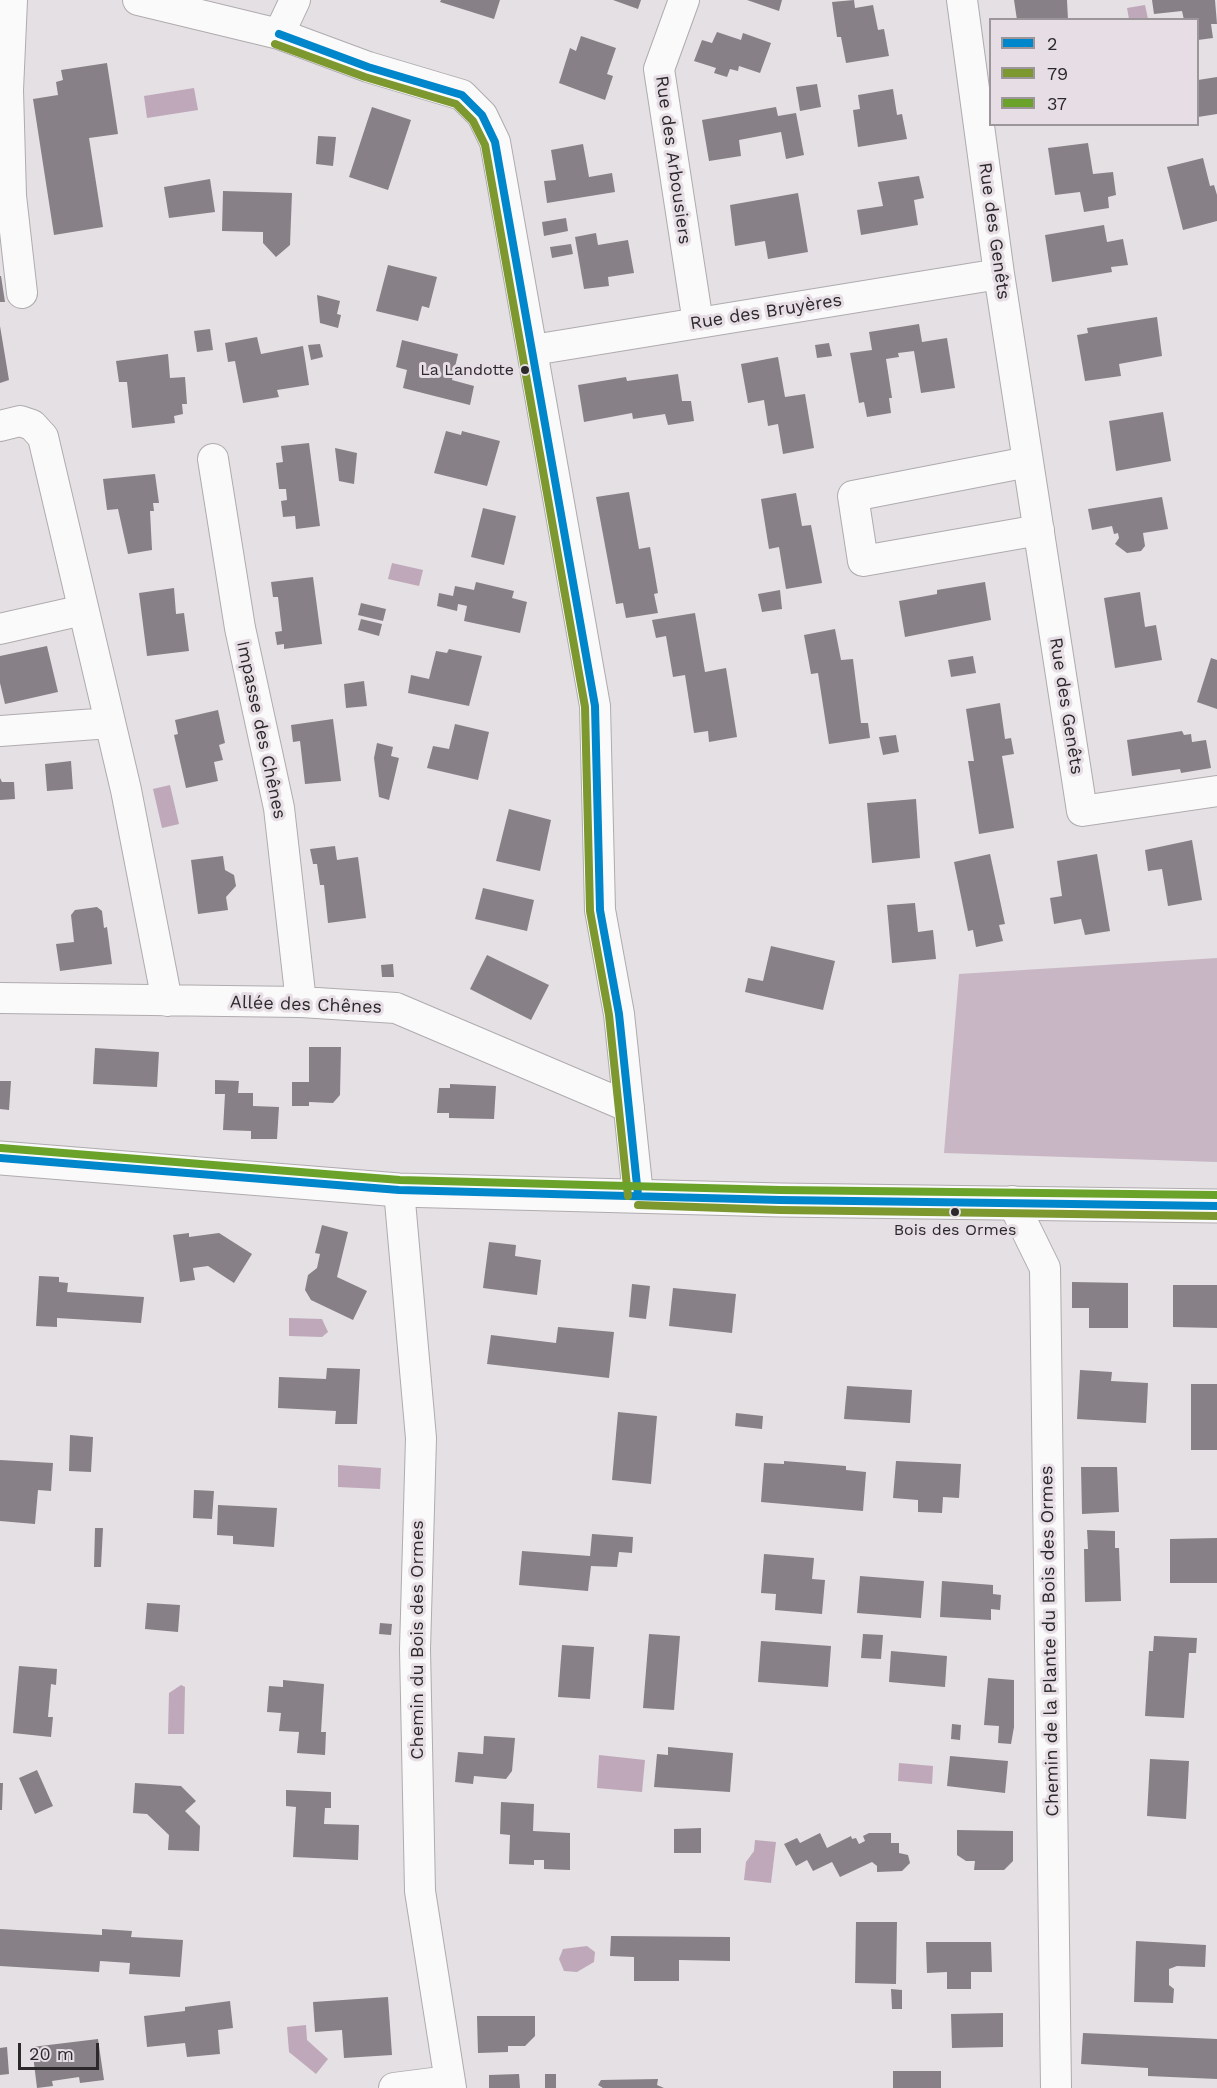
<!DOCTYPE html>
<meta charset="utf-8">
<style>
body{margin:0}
#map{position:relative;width:1217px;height:2088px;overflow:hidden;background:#e4e0e3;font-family:"Work Sans",sans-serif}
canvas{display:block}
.legend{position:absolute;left:989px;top:18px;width:210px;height:108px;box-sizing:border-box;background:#e6dee4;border:2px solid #9c969a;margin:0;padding:8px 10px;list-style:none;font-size:18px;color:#2c292b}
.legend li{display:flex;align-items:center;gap:12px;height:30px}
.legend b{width:30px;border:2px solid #9c969a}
.scale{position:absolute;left:18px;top:2043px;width:81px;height:27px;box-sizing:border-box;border:3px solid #2c292b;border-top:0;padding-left:8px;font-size:18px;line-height:21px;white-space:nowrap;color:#2c292b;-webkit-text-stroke:4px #e6dee4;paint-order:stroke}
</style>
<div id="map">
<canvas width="1217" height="2088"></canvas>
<ul class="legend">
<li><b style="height:8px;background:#0086cb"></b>2</li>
<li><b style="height:8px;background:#7c982e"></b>79</li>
<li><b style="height:8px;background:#6ba32a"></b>37</li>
</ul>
<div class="scale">20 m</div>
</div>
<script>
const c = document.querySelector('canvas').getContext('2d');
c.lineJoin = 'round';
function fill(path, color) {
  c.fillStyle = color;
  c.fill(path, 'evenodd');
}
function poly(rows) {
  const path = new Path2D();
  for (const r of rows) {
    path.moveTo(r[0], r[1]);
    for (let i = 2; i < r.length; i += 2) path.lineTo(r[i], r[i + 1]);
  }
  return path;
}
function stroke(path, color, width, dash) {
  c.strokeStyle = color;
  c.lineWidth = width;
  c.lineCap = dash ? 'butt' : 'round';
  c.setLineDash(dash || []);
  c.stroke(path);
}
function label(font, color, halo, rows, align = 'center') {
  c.font = font + ' "Work Sans",sans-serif';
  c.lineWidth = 6;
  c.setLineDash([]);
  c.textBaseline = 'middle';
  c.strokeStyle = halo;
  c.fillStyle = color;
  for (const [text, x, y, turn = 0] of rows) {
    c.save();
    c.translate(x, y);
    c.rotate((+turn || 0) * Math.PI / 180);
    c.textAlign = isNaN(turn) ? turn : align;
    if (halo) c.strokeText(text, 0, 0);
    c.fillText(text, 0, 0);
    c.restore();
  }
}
fill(poly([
 [1217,958,1217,1162,944,1153,959,974]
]), '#c8b6c4');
fill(poly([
 [1145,5,1148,19,1129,19,1127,8],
 [194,88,198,110,147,118,144,96],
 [392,563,423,570,419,586,388,579],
 [170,785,179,824,162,828,153,789],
 [289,1318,322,1319,328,1332,322,1337,289,1336],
 [338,1465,381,1468,380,1489,338,1487],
 [181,1685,185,1687,184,1734,168,1734,169,1693],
 [599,1755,645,1760,642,1792,597,1788],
 [899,1763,933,1766,932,1784,898,1781],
 [755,1840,776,1842,771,1883,744,1880,746,1862,754,1851],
 [587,1946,595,1952,594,1962,577,1972,564,1971,559,1959,563,1949],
 [306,2025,307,2040,328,2059,316,2074,289,2052,287,2027]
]), '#bfa8ba');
fill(poly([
 [441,0,500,0,494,19,440,2],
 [613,0,641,0,638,9],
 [747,0,782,0,779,11],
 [854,0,855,8,873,5,878,30,884,29,889,56,846,63,841,37,837,37,832,2],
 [1014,0,1067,0,1068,20,1017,20],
 [1152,0,1215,0,1217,24,1211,24,1213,38,1198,40,1198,20,1184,20,1182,11,1154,14],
 [717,32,741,40,743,33,771,43,760,73,739,66,738,71,730,69,727,77,714,73,716,68,694,61,702,40,712,43],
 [581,36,616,48,607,74,613,76,605,100,559,83,570,48,576,51],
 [107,63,118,134,89,138,103,227,54,235,33,99,58,95,56,82,63,80,61,70],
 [1217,77,1217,114,1198,117,1198,80],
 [817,84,821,107,800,111,796,87],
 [893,89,897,115,902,114,907,139,858,147,853,110,860,109,858,95],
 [372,107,411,120,388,190,349,177],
 [776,107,778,116,796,113,804,155,786,159,781,132,739,140,741,156,709,161,702,120],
 [318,136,336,137,333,166,316,164],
 [1088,143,1093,174,1113,172,1116,195,1108,197,1109,208,1084,212,1080,192,1055,195,1048,148],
 [583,144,589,177,612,173,615,192,547,203,544,181,556,180,551,150],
 [1203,158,1210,186,1214,185,1217,195,1217,221,1183,230,1167,167],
 [919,176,924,198,914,200,918,225,861,235,857,210,883,206,878,182],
 [210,179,215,212,169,218,164,187],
 [223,191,292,193,290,245,276,257,263,243,263,232,222,231],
 [798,193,808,252,768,259,765,241,735,246,730,205],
 [566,218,568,231,544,236,542,222],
 [1104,225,1107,242,1123,239,1128,265,1111,267,1112,272,1052,282,1045,235],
 [596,233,598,245,628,240,634,273,608,277,609,286,584,289,575,237],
 [571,244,573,254,552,258,550,247],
 [388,265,437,277,429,308,422,306,418,321,376,311],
 [0,276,1,276,5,302,0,302],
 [317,295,340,301,337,314,341,315,338,328,320,323],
 [1157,317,1162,356,1119,364,1121,376,1085,381,1077,335,1088,333,1087,328],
 [919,324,922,342,947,338,955,388,921,393,914,351,898,353,899,357,886,359,892,398,889,398,891,413,867,417,864,402,859,403,850,353,872,350,869,332],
 [0,326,9,380,0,383],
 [210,329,213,350,197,352,194,331],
 [257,337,261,354,303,346,309,385,277,390,279,397,243,403,235,361,228,362,225,343],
 [402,340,458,354,452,380,474,386,470,405,403,388,407,370,396,367],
 [829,343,832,356,817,358,815,345],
 [320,344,323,357,311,360,308,345],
 [168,354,170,378,185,377,187,404,182,404,183,414,174,416,175,423,132,428,127,382,119,382,116,361],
 [778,357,785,397,805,394,814,448,783,454,778,424,768,426,764,400,748,403,741,364],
 [678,374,682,401,691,401,694,421,668,425,665,414,633,419,632,413,584,422,578,385,626,377,627,381],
 [1163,412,1171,461,1116,471,1109,421],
 [446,431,461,435,462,431,500,441,487,486,434,473],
 [309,443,320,526,296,529,295,516,283,517,281,501,287,500,286,489,279,489,276,463,283,462,281,446],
 [335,448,357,453,354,484,339,481],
 [155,474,159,503,153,503,154,511,150,511,152,550,128,554,118,509,107,510,103,479],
 [629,492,639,549,650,547,658,593,654,594,658,613,626,618,623,603,616,604,596,497],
 [796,493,802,526,811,525,822,583,786,589,779,547,769,549,761,499],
 [1162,497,1168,529,1143,533,1145,546,1141,551,1127,553,1115,544,1119,538,1118,533,1114,534,1112,526,1092,530,1088,509],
 [483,508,516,516,504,565,471,557],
 [313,577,322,644,284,649,284,644,277,645,275,632,282,631,278,597,273,597,271,582],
 [476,582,514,591,512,598,527,602,520,633,464,621,467,606,458,604,457,611,437,606,439,593,453,596,455,586,474,590],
 [985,582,991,620,905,637,899,601,937,594,937,590],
 [174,588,176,614,184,613,189,651,147,656,139,593],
 [780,590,782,609,762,612,758,594],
 [1140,592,1145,627,1156,625,1162,660,1115,668,1104,598],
 [361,603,386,609,383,621,358,615],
 [695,613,705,672,726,668,737,737,709,742,708,731,694,733,685,675,673,677,666,636,656,638,652,620],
 [361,619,382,624,379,636,358,630],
 [835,629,841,660,853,659,861,723,868,723,870,738,829,744,818,673,811,674,804,635],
 [47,646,58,692,5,704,0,683,0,656],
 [449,649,482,656,469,706,408,693,411,675,429,679,436,651,447,653],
 [973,656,976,673,951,677,948,660],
 [1211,658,1217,660,1217,709,1197,702],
 [364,681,367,706,346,708,344,684],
 [1000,703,1005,739,1011,738,1014,754,1002,756,1014,828,979,834,968,761,974,761,966,709],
 [218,710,225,743,219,745,223,760,214,762,218,781,186,788,174,735,178,734,175,720],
 [333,719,341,781,305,784,300,741,293,742,291,725],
 [455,724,489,732,478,780,427,768,433,746,449,749],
 [1182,731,1184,735,1191,734,1192,742,1206,740,1211,768,1181,773,1180,769,1132,776,1127,740],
 [896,735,899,752,883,755,879,737],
 [377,743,393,747,391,756,399,758,389,800,379,797,374,758],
 [71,761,73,789,47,791,45,764],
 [0,778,2,782,14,782,15,799,0,800],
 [916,799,920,858,872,863,867,803],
 [509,809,551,820,540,871,496,861],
 [1192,840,1202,900,1168,906,1162,869,1148,871,1145,850],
 [335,846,337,860,358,857,366,918,328,923,324,885,320,885,317,864,313,864,310,849],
 [990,854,1005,924,999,925,1003,941,976,947,973,930,968,931,954,862],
 [1097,854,1110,931,1085,935,1081,919,1054,924,1050,898,1062,896,1057,861],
 [223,856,225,870,234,875,236,886,226,897,228,910,198,914,191,860],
 [483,888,534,900,527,931,475,919],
 [915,903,918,932,933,930,936,959,892,963,887,905],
 [97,907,102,911,104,928,107,927,112,964,60,971,56,944,74,942,71,915,75,910],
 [771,946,835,961,823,1010,745,992,748,978,763,981],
 [487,955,549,985,531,1020,470,989],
 [393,964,394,977,382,977,381,965],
 [309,1047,341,1047,340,1095,333,1103,309,1102,309,1106,292,1106,292,1082,309,1082],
 [95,1048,159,1052,157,1087,93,1084],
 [215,1080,239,1081,238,1093,253,1093,253,1106,279,1107,277,1139,251,1139,251,1131,223,1130,225,1094,215,1094],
 [0,1081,11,1081,9,1110,0,1109],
 [450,1084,496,1086,494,1119,449,1118,449,1113,437,1113,439,1088,450,1088],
 [322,1225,348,1232,337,1277,367,1291,353,1320,311,1300,305,1290,308,1275,317,1268,320,1254,315,1253],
 [189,1233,189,1237,219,1233,252,1254,234,1283,208,1266,193,1268,195,1280,180,1282,173,1235],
 [489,1242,516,1245,515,1256,541,1260,537,1295,483,1288],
 [39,1276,59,1277,59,1282,68,1283,67,1292,144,1297,141,1323,57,1318,57,1327,36,1326],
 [1072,1282,1128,1283,1128,1328,1089,1328,1089,1308,1072,1308],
 [632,1284,650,1286,646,1319,629,1317],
 [1173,1285,1217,1285,1217,1328,1173,1327],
 [673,1288,736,1294,732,1333,669,1326],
 [558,1327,614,1332,609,1378,487,1364,491,1335,556,1343],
 [327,1368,360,1369,357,1424,335,1424,336,1411,278,1408,279,1377,326,1379],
 [1080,1370,1112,1372,1111,1381,1148,1383,1146,1423,1077,1419],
 [1191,1384,1217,1384,1217,1450,1191,1450],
 [847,1386,912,1390,910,1423,844,1419],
 [618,1412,657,1416,651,1484,612,1480],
 [736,1413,763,1416,762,1429,735,1426],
 [70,1435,93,1437,91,1472,69,1471],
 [0,1460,53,1463,51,1491,38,1490,35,1524,0,1521],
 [784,1461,846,1466,846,1470,866,1472,863,1511,761,1502,764,1463,784,1464],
 [896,1461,961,1464,959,1498,943,1497,942,1513,918,1512,918,1500,893,1498],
 [1081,1467,1117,1467,1119,1512,1082,1514],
 [194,1490,214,1491,212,1519,193,1518],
 [218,1505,277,1508,274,1547,233,1544,233,1536,217,1535],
 [95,1528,103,1528,101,1567,94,1567],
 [1087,1530,1115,1531,1115,1548,1119,1548,1121,1601,1085,1602,1084,1549,1088,1549],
 [592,1534,633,1537,632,1553,619,1552,617,1567,591,1566,588,1591,519,1585,522,1551,590,1556],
 [1217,1538,1217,1583,1170,1583,1170,1539],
 [764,1554,814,1558,812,1579,825,1580,822,1614,775,1610,776,1594,761,1593],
 [860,1576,924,1581,921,1618,857,1613],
 [942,1581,993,1585,993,1594,1001,1595,1000,1610,991,1609,991,1620,940,1617],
 [147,1603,180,1605,178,1632,145,1629],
 [380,1623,392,1624,391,1635,379,1634],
 [649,1634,680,1636,674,1710,643,1708],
 [863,1634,883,1635,881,1659,861,1658],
 [1154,1636,1197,1638,1196,1653,1189,1653,1184,1718,1145,1716,1149,1651,1153,1651],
 [761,1641,831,1646,828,1687,758,1682],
 [562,1645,594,1647,590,1699,558,1697],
 [891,1651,947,1656,945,1687,889,1682],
 [19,1666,57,1669,56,1685,51,1684,48,1717,53,1717,51,1737,13,1733],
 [988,1678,1014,1680,1014,1727,1011,1744,998,1743,999,1726,984,1725],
 [283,1680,324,1684,321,1732,326,1732,325,1755,297,1753,299,1732,279,1731,281,1713,267,1712,269,1686,283,1687],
 [952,1724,961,1725,960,1740,951,1739],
 [484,1736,515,1738,512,1771,506,1779,474,1776,473,1784,455,1782,458,1752,483,1754],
 [668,1747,733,1753,730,1792,654,1787,657,1754,668,1755],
 [950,1756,1008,1761,1005,1793,947,1786],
 [1150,1759,1189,1761,1186,1819,1147,1816],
 [37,1770,53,1806,35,1814,19,1778],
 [0,1783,3,1783,2,1810,0,1810],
 [135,1783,181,1786,196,1801,185,1811,200,1826,199,1851,168,1850,169,1835,147,1814,133,1813],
 [286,1790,331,1792,331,1808,325,1808,324,1824,359,1825,358,1860,293,1857,296,1807,286,1806],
 [501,1802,534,1804,533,1831,570,1833,570,1870,544,1869,544,1860,534,1860,534,1865,509,1864,510,1835,500,1834],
 [701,1828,701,1853,674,1853,674,1829],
 [957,1830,1013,1831,1013,1861,1004,1870,974,1870,975,1861,966,1861,957,1855],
 [820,1833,827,1848,851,1836,852,1839,856,1838,859,1844,865,1841,863,1836,869,1833,891,1833,891,1843,899,1843,899,1853,908,1855,910,1863,902,1871,877,1872,877,1866,872,1862,840,1877,832,1862,813,1871,807,1860,796,1866,784,1844,797,1838,800,1843],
 [856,1922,897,1922,896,1984,855,1983],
 [0,1929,102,1935,102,1929,132,1931,131,1937,183,1940,180,1977,129,1974,130,1963,100,1961,99,1972,0,1966],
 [611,1936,730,1937,730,1961,679,1960,679,1981,634,1981,634,1957,610,1956],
 [1136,1941,1206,1945,1205,1967,1177,1966,1169,1969,1169,1985,1174,1989,1173,2003,1134,2002],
 [926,1942,991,1942,992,1972,971,1972,971,1989,947,1989,947,1972,927,1973],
 [891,1989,902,1990,902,2009,892,2009],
 [388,1997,392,2055,344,2058,342,2030,315,2032,313,2002],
 [230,2001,233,2028,218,2030,220,2054,187,2057,185,2043,147,2047,144,2016,185,2011,185,2007],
 [1003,2013,1003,2047,952,2048,951,2014],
 [477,2016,535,2016,535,2036,525,2046,508,2046,508,2052,478,2053],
 [1083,2033,1217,2039,1217,2079,1148,2076,1148,2068,1081,2064],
 [98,2039,104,2080,80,2083,79,2077,52,2081,53,2086,37,2088,32,2047],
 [7,2047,9,2074,0,2075,0,2048],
 [893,2071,941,2071,941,2088,893,2088],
 [519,2074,520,2088,489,2088,489,2075],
 [545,2074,556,2074,556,2088,545,2088],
 [658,2079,657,2085,664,2088,603,2088,598,2085,601,2080]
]), '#878086');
const minor = poly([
 [12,0,8,90,11,196,22,293],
 [138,0,279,34,368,67,462,95,482,115,495,142,595,706,600,910,619,1014,638,1195],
 [684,0,659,69,698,323],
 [962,0,999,274,1082,811,1217,791],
 [279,34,295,0],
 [533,350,999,274],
 [0,426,20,421,32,425,43,437,126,790,167,1001],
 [213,459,240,628,279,808,301,1002],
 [1028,462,853,496,863,561,1039,530],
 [0,629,83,610],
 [0,731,110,723],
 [0,998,301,1002,396,1008,629,1107],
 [399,1190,421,1438,415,1649,420,1891,451,2088],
 [1012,1201,1045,1268,1056,2088],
 [394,2088,449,2081]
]);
const secondary = poly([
 [0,1158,399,1190,780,1200,1217,1206]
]);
stroke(minor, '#afabae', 32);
stroke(secondary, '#afabae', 35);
stroke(minor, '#fbfafb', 30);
stroke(secondary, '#fbfafb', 33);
stroke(poly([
 [279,34,368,67,462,95,482,115,495,142,595,706,600,910,619,1014,638,1195],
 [0,1158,399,1190,780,1200,1217,1206]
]), '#0086cb', 8);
stroke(poly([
 [275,44,365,77,456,104,473,121,485,145,585,707,590,911,609,1015,628,1196],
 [638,1205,780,1210,1217,1216]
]), '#7c982e', 8);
stroke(poly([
 [1,1148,400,1180,780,1190,1217,1195]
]), '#6ba32a', 8);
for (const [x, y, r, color] of [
 [525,370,5,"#2c292b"],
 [955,1212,5,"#2c292b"]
]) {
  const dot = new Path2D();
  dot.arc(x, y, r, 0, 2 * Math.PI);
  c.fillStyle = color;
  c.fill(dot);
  stroke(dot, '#e6dee4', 2);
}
label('16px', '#2c292b', '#e6dee4', [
 ["La Landotte",514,370],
 ["Bois des Ormes",955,1230,"center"]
], 'right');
label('18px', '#2c292b', '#e6dee4', [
 ["Rue des Arbousiers",673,160,82],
 ["Rue des Genêts",994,231,82],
 ["Rue des Bruyères",766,312,-9],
 ["Rue des Genêts",1066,706,81],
 ["Impasse des Chênes",261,730,78],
 ["Allée des Chênes",306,1005,2],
 ["Chemin du Bois des Ormes",418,1640,-90],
 ["Chemin de la Plante du Bois des Ormes",1050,1641,-91]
]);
</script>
